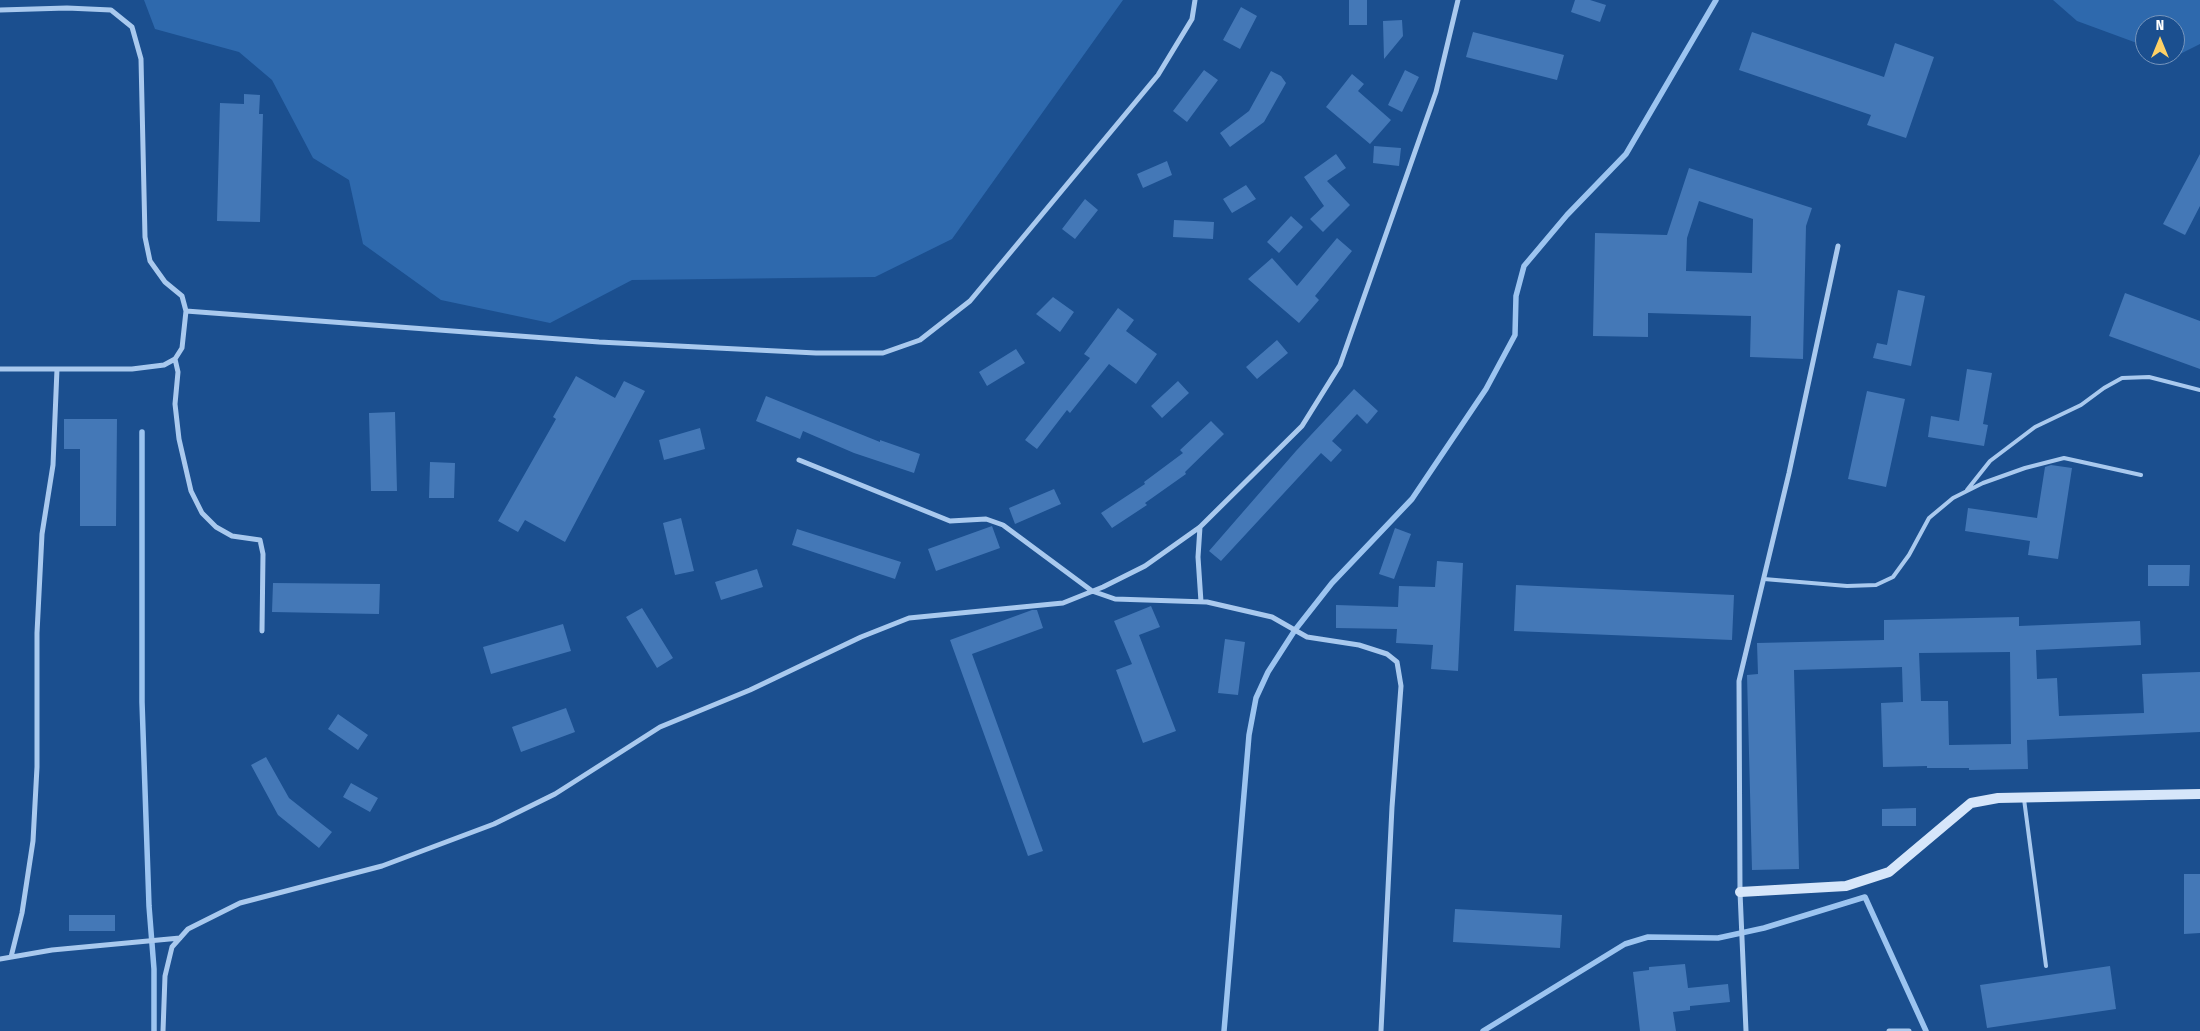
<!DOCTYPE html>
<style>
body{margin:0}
#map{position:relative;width:2200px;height:1031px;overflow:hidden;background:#1b4f8f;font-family:"Fira Sans Condensed",sans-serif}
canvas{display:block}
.north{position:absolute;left:2135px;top:15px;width:50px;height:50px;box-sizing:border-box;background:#1b4f8f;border:1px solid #7695bc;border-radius:50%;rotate:0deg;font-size:14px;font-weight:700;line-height:20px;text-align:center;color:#fff}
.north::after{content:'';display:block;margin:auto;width:18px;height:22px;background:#ffd166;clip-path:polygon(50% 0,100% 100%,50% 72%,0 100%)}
</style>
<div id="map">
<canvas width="2200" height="1031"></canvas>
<div class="north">N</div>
</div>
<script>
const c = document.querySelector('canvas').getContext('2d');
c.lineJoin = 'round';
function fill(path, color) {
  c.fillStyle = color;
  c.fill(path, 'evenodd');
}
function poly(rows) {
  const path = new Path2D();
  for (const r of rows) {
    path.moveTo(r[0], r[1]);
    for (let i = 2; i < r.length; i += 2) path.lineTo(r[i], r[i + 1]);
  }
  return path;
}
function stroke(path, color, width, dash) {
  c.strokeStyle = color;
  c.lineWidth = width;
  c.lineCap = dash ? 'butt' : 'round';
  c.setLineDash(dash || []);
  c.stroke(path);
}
fill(poly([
 [144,0,1123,0,952,239,875,277,632,280,550,323,441,300,363,244,349,180,313,158,272,80,239,52,155,29],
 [2053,0,2200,0,2200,44,2174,57,2168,55,2175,55,2175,25,2145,25,2145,46,2077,21]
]), '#2e69ad');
stroke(poly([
 [142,432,142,702,149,906,154,969,154,1031],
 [1224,1031,1249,735,1256,698,1268,672,1295,630,1332,583,1412,499,1486,389,1515,335,1516,296,1524,266,1567,215,1626,154,1716,0],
 [1483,1031,1625,944,1648,937,1718,938,1764,928,1865,897,1926,1031]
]), '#9cc4f0', 5.5);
fill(poly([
 [1349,0,1367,0,1367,25,1349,25],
 [1575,0,1590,0,1606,5,1600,22,1571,12],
 [1241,7,1257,16,1240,49,1223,40],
 [1402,20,1403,36,1384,59,1383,21],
 [1473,32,1564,55,1557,80,1466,57],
 [1752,32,1884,77,1895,43,1934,57,1906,138,1867,125,1871,115,1739,70],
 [1204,70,1218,80,1187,122,1173,111],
 [1405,70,1419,77,1402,112,1388,105],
 [1271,71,1281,76,1286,83,1264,122,1230,147,1220,133,1249,111],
 [1352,74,1364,84,1358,91,1391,120,1370,144,1326,107],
 [244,94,260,95,259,114,263,114,260,222,217,221,220,103,244,104],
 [1374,146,1401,148,1399,166,1373,163],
 [1336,154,1346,168,1327,181,1350,205,1323,232,1310,219,1324,206,1304,177],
 [2200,154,2200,206,2185,235,2163,224],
 [1167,161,1172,175,1143,188,1137,174],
 [1689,168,1812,208,1806,226,1803,359,1750,357,1751,316,1648,313,1648,337,1593,336,1595,233,1667,235],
 [1699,201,1753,219,1752,273,1686,271,1687,238],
 [1246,185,1256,199,1232,213,1223,199],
 [1085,199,1098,210,1075,239,1062,229],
 [1291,216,1303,227,1279,253,1267,242],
 [1174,220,1214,222,1213,239,1173,237],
 [1337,238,1352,251,1315,296,1319,300,1299,323,1248,279,1272,258,1297,286],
 [1898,290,1925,296,1911,366,1873,358,1877,343,1887,345],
 [2125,293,2200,321,2200,369,2109,336],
 [1053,297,1074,312,1060,332,1036,314],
 [1118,308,1134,320,1126,331,1157,354,1136,384,1109,364,1070,413,1067,410,1037,449,1025,440,1090,358,1084,354],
 [1277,340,1288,353,1257,379,1246,367],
 [1016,349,1025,363,987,386,979,372],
 [1967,369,1992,373,1983,424,1988,425,1984,446,1928,437,1931,416,1959,421],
 [576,376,615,398,624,381,645,391,565,542,525,520,518,532,498,521,556,419,553,417],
 [1178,381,1189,393,1162,418,1151,406],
 [1354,389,1378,411,1367,424,1357,414,1332,441,1342,450,1331,462,1321,453,1221,561,1209,551,1296,451],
 [1867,391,1905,399,1886,487,1848,479],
 [766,396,880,442,880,440,920,454,914,473,854,453,803,431,800,439,756,421],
 [395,412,397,491,371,491,369,413],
 [64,419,117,419,116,526,80,526,80,449,64,449],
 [1211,421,1224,434,1185,472,1186,474,1145,503,1147,505,1112,528,1101,513,1145,484,1144,482,1183,453,1180,450],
 [700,428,705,449,664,460,659,440],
 [430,462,455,463,454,498,429,498],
 [2051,465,2072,468,2058,559,2028,555,2030,541,1965,531,1968,508,2037,518,2045,467],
 [1054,489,1061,504,1015,524,1009,508],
 [681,518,694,571,675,575,663,523],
 [992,526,1000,548,936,571,928,549],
 [1395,528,1411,534,1394,579,1379,574],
 [797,529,901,562,895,579,792,545],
 [1437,561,1463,563,1458,671,1431,669,1433,645,1396,643,1397,629,1336,628,1336,605,1398,607,1399,586,1435,587],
 [2148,565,2190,565,2189,586,2148,586],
 [757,569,763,587,721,600,715,582],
 [273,583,380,584,379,614,272,612],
 [1516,585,1734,595,1732,640,1514,631],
 [1151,606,1160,627,1139,635,1176,731,1143,743,1116,670,1132,664,1114,621],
 [642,608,673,658,657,668,626,617],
 [1032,610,1037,610,1043,628,972,654,1043,851,1028,856,950,640],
 [2019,617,2019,626,2140,621,2141,645,2036,650,2037,679,2057,678,2059,716,2144,713,2142,674,2200,672,2200,732,2027,740,2028,769,1969,770,1969,768,1927,768,1927,766,1883,767,1881,703,1903,702,1902,667,1794,670,1799,869,1752,870,1747,675,1758,674,1757,643,1884,640,1884,620],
 [2010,652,2011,744,1949,745,1948,701,1921,701,1919,653],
 [563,624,571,651,491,674,483,647],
 [1225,639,1245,642,1238,695,1218,693],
 [566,708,575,732,521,752,512,727],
 [338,714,368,735,358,750,328,729],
 [266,757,289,798,332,832,319,848,278,815,251,765],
 [351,783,378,798,370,812,343,797],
 [1916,808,1916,826,1882,826,1882,809],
 [2184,874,2200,874,2200,933,2184,934],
 [1455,909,1562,915,1560,948,1453,942],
 [69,915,115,915,115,931,69,931],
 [1685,964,1688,988,1728,984,1730,1002,1690,1006,1690,1010,1673,1012,1676,1031,1640,1031,1633,972,1649,970,1649,967],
 [2110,966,2116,1009,1987,1028,1980,985]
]), '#4478b7');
stroke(poly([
 [1967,490,1990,461,2035,427,2081,405,2104,388,2122,378,2149,377,2200,390],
 [1764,579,1847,586,1876,585,1893,577,1909,555,1929,518,1953,498,1983,483,2025,468,2064,458,2141,475],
 [2024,799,2046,966]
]), '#a9c9ee', 4);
stroke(poly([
 [0,10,67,8,111,10,132,27,141,59,145,237,150,261,165,282,182,296,186,311],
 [175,359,178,372,175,404,179,439,191,491,202,513,216,527,232,536,260,540,263,554,262,631],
 [0,369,132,369,164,365,175,359,182,348,186,311,599,342,816,353,883,353,920,340,970,301,1158,75,1192,19,1195,0],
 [799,460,950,521,986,519,1003,525,1092,591,1115,599,1207,602,1272,617,1307,637,1359,645,1387,654,1397,662,1401,686,1392,807,1381,1031],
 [1200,527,1198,557,1201,602],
 [11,957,22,913,33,841,37,767,37,633,42,534,53,465,57,369],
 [0,959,52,950,180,938],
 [163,1031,165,976,172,947,188,929,240,903,382,866,494,824,555,794,660,727,750,690,861,637,909,618,1063,603,1103,587,1145,566,1200,527,1302,426,1340,365,1436,92,1458,0],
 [1746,1031,1740,892,1739,681,1789,473,1838,246],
 [1889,1031,1909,1031]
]), '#a9c9ee', 5);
stroke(poly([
 [1740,892,1846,886,1889,872,1971,803,1998,798,2200,794]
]), '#d6e6fa', 10);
</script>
